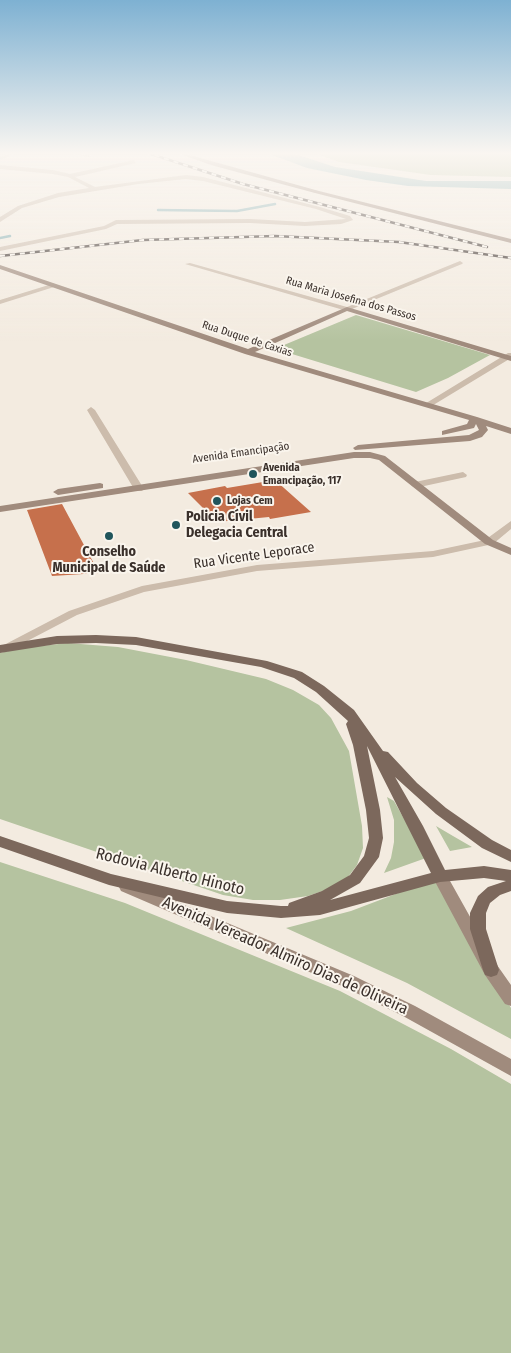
<!DOCTYPE html>
<meta charset="utf-8">
<style>
body{margin:0}
canvas{display:block;background:#f3ebe0}
</style>
<canvas width="511" height="1353"></canvas>
<script>
const c = document.querySelector('canvas').getContext('2d');
c.lineJoin = 'round';
function fill(path, color) {
  c.fillStyle = color;
  c.fill(path, 'evenodd');
}
function poly(rows) {
  const path = new Path2D();
  for (const r of rows) {
    path.moveTo(r[0], r[1]);
    for (let i = 2; i < r.length; i += 2) path.lineTo(r[i], r[i + 1]);
  }
  return path;
}
function stroke(path, color, width, dash) {
  c.strokeStyle = color;
  c.lineWidth = width;
  c.lineCap = dash ? 'butt' : 'round';
  c.setLineDash(dash || []);
  c.stroke(path);
}
function label(font, color, halo, rows, align = 'center') {
  c.font = font + ' "Fira Sans Condensed",sans-serif';
  c.lineWidth = 4;
  c.setLineDash([]);
  c.textBaseline = 'middle';
  c.strokeStyle = halo;
  c.fillStyle = color;
  for (const [text, x, y, turn = 0] of rows) {
    c.save();
    c.translate(x, y);
    c.rotate((+turn || 0) * Math.PI / 180);
    c.textAlign = isNaN(turn) ? turn : align;
    if (halo) c.strokeText(text, 0, 0);
    c.fillText(text, 0, 0);
    c.restore();
  }
}
fill(poly([
 [312,152,511,152,511,177,431,175,339,162],
 [356,315,490,355,448,378,416,392,292,354,282,349,284,345],
 [68,643,118,647,186,660,266,679,293,690,319,705,331,718,349,751,362,826,363,848,357,865,348,877,331,888,308,896,280,900,253,900,223,895,0,819,0,653,21,648],
 [387,797,394,801,426,858,384,873,391,858,394,842,394,820],
 [436,826,453,836,472,847,450,851],
 [0,862,125,903,340,991,451,1049,511,1084,511,1353,0,1353],
 [435,879,471,944,511,1008,511,1039,407,983,286,928,351,911]
]), '#b5c3a0');
fill(poly([
 [264,152,289,152,335,167,426,181,511,181,511,189,408,186,366,180,307,168]
]), '#7facb1');
stroke(poly([
 [158,210,237,211,275,204],
 [0,238,10,236]
]), '#7facb1', 2.5);
fill(poly([
 [275,480,311,512,270,519,269,517,217,522,188,493,225,486,227,488],
 [62,504,99,573,52,576,27,510]
]), '#c6704c');
fill(poly([
 [52,284,55,286,54,287,0,304,0,300,52,284],
 [463,472,467,475,466,477,415,488,411,485,415,482,463,472]
]), '#ccbcac');
fill(poly([
 [13,152,18,152,0,160,0,157,13,152],
 [62,152,70,152,91,156,89,157,62,152],
 [134,160,136,163,75,177,95,187,186,175,203,177,320,207,350,216,353,220,341,224,305,226,250,223,117,224,106,229,0,251,0,247,104,226,116,220,250,219,305,222,346,219,316,209,203,181,186,179,138,184,59,197,22,208,0,222,0,217,18,206,58,193,89,188,68,177,53,174,0,169,0,165,53,170,70,174,134,160],
 [460,261,463,263,462,264,347,311,185,264,190,263,347,307,460,261],
 [508,353,511,353,511,358,430,407,423,405,508,353],
 [91,407,95,410,144,489,142,491,136,491,134,489,87,410,91,407],
 [511,521,511,529,493,544,433,557,257,571,144,592,77,615,10,650,6,651,0,647,69,611,142,586,257,565,433,551,485,540,511,521]
]), '#ccbcac');
fill(poly([
 [174,152,179,152,319,191,511,239,511,243,315,193,211,165,174,152],
 [0,265,248,349,347,307,511,356,511,361,347,311,255,352,477,417,511,428,511,434,486,426,488,430,482,437,470,441,355,450,353,448,358,445,469,435,479,430,476,424,474,428,442,435,442,431,467,424,469,420,245,354,0,269,0,265],
 [354,452,370,452,385,456,493,540,511,548,511,555,485,544,379,460,370,458,354,458,0,512,0,506,354,452],
 [100,483,103,484,103,488,58,495,53,492,58,489,100,483],
 [440,870,445,872,497,965,511,985,511,1006,505,1004,485,975,432,876,435,872,440,870],
 [127,881,354,976,415,1006,511,1059,511,1076,403,1016,342,986,121,891,119,887,121,883,127,881]
]), '#a08b7d');
fill(poly([
 [96,635,136,637,267,661,302,672,324,686,354,710,383,751,388,752,417,783,446,808,492,840,511,850,511,862,482,848,436,814,395,777,423,826,445,870,484,866,511,870,511,891,500,895,490,903,486,913,486,929,499,970,497,975,491,977,485,975,483,970,470,929,470,913,478,896,488,887,506,881,484,878,440,882,320,915,281,918,227,913,109,885,0,847,0,836,111,874,227,901,281,906,288,906,289,903,322,891,350,875,364,856,369,838,366,810,353,745,346,724,348,721,316,692,294,678,261,667,136,645,96,643,57,644,0,653,0,645,57,636,96,635],
 [367,746,431,873,330,900,360,883,379,857,383,838,380,810,367,746]
]), '#7c685c');
const rail = poly([
 [145,152,243,184,487,247],
 [0,256,143,240,275,236,399,242,511,258]
]);
stroke(rail, '#3a302b', 2.5);
stroke(rail, '#faf5ed', 2, [5]);
const sky = c.createLinearGradient(0, 0, 0, 341);
sky.addColorStop(0, '#7eb1d2');
sky.addColorStop(0.45, '#faf6f1');
sky.addColorStop(1, '#faf6f100');
c.fillStyle = sky;
c.fillRect(0, 0, 511, 341);
for (const [x, y, r, color] of [
 [253,474,5,"#20555c"],
 [217,501,5,"#20555c"],
 [176,525,5,"#20555c"],
 [109,536,5,"#20555c"]
]) {
  const dot = new Path2D();
  dot.arc(x, y, r, 0, 2 * Math.PI);
  c.fillStyle = color;
  c.fill(dot);
  stroke(dot, '#faf5ed', 2);
}
label('11px', '#3a302b', '#faf5ed', [
 ["Rua Maria Josefina dos Passos",351,299,16],
 ["Rua Duque de Caxias",247,339,18],
 ["Avenida Emancipação",241,453,-8]
]);
label('bold 11px', '#3a302b', '#faf5ed', [
 ["Avenida",263,468],
 ["Emancipação, 117",263,481],
 ["Lojas Cem",227,501]
], 'left');
label('bold 14px', '#3a302b', '#faf5ed', [
 ["Policia Cívil",186,517],
 ["Delegacia Central",186,533],
 ["Conselho",109,552,"center"],
 ["Municipal de Saúde",109,568,"center"]
], 'left');
label('14px', '#3a302b', '#faf5ed', [
 ["Rua Vicente Leporace",254,556,-8]
]);
label('16px', '#3a302b', '#faf5ed', [
 ["Rodovia Alberto Hinoto",170,872,14],
 ["Avenida Vereador Almiro Dias de Oliveira",285,956,24]
]);
</script>
